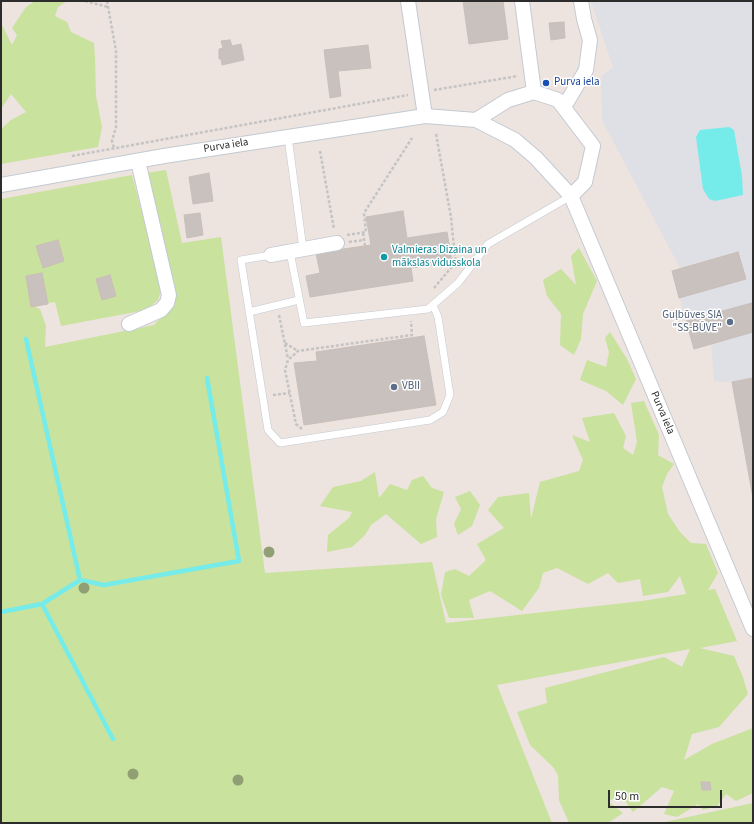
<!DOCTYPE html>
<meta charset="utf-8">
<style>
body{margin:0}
#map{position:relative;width:754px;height:824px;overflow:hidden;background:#ede3df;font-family:"Source Sans 3",sans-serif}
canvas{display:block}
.frame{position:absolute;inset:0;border:2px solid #2c2c2c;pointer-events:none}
.scale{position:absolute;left:608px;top:790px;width:114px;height:18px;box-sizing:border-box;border:2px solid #2c2c2c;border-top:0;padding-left:5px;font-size:12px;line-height:14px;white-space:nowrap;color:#2c2c2c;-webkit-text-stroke:3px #fff;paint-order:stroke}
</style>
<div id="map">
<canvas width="754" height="824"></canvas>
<div class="frame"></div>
<div class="scale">50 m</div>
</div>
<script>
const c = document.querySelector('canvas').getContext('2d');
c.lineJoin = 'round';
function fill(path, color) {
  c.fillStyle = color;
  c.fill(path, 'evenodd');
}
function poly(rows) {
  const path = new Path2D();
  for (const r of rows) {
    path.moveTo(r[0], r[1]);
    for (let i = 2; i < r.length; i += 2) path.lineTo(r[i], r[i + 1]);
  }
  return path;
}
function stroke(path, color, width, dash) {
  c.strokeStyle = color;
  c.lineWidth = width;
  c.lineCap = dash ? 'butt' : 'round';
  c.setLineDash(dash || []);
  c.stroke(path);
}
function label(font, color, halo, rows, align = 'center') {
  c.font = font + ' "Source Sans 3",sans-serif';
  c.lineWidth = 3;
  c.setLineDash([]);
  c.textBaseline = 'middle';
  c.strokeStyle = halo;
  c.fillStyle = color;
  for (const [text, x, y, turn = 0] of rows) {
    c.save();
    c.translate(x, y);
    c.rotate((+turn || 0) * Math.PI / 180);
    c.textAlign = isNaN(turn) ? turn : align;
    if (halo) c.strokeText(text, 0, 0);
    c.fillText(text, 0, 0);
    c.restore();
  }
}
fill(poly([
 [591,1,753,1,753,498,732,383,714,381,711,344,694,349,672,271,680,268,602,120,601,77,613,67]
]), '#dfdfe6');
fill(poly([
 [35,1,67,1,58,7,55,16,67,22,71,32,94,43,95,59,96,96,102,127,98,147,1,164,1,129,11,120,26,112,11,94,1,109,1,23,12,45,17,35,12,28,26,7],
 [166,170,182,243,221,237,265,573,432,562,446,623,642,601,686,594,680,576,668,592,643,596,640,579,618,583,608,573,588,584,557,568,543,573,539,588,522,611,490,591,469,600,474,618,449,618,441,595,445,572,455,569,469,576,486,560,477,544,504,528,488,510,498,497,529,493,531,519,540,482,579,471,583,460,572,435,590,442,582,418,614,413,626,436,623,448,633,455,637,442,631,403,644,401,659,435,658,455,674,464,667,474,662,487,668,514,680,532,691,543,706,544,718,573,708,590,715,589,737,641,700,648,734,656,743,677,748,694,719,727,692,734,684,760,712,744,753,728,753,793,736,801,726,794,717,806,703,810,698,804,677,817,664,814,674,791,662,787,633,812,621,795,608,801,623,813,608,823,569,823,559,800,558,775,553,767,530,745,517,712,547,703,545,688,664,657,682,667,690,649,497,685,552,823,1,823,1,199,132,175,162,287,158,300,146,310,61,326,55,302,33,306,40,309,46,326,45,347,154,325,165,313,173,297,172,278,145,173],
 [579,248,597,281,583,314,581,339,574,355,560,345,561,314,547,296,543,280,561,269,576,285,571,256],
 [610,332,627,359,636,379,623,405,606,391,580,380,587,360,606,367,609,352,605,338],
 [375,472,379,498,390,484,407,490,412,480,423,476,432,488,444,492,436,519,437,537,421,544,386,514,371,525,365,535,352,547,327,552,328,535,349,518,352,512,320,506,333,487,361,481],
 [470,491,480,505,472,526,458,535,454,524,461,509,455,497],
 [753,803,753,823,660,823]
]), '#c9e29d');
fill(poly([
 [729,127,734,130,742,176,743,195,715,201,709,199,703,189,696,137,700,130]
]), '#75ece9');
stroke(poly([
 [26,339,80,580],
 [42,604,113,739],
 [1,612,42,604,80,580,104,585,239,561,207,378]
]), '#75ece9', 4.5);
const building = poly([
 [463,1,503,1,508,39,469,44,463,1],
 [564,22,565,38,551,40,549,23,564,22],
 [230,40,232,46,241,44,244,60,222,65,221,59,219,59,219,49,223,48,221,41,230,40],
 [368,45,371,68,338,71,341,96,330,98,324,50,368,45],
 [209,173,213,201,193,204,189,177,209,173],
 [403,211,407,238,447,232,452,262,411,268,413,281,310,297,306,276,320,273,316,253,371,245,366,217,403,211],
 [200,213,203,235,187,238,184,215,200,213],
 [58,240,64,261,43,268,36,246,58,240],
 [738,252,746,279,679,298,672,271,738,252],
 [42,273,48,304,31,307,26,276,42,273],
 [110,275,116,296,102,300,96,279,110,275],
 [752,303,753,332,694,349,686,321,752,303],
 [424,336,436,405,304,425,294,363,317,361,316,352,424,336],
 [753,378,753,498,732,382,753,378],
 [701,782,710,782,711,790,702,790,701,782]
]);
fill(building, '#c9c1bd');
stroke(building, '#c9beb8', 1);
const lane = poly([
 [288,137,303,249],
 [290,252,304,323,428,309,458,283,488,244,571,196],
 [271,255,241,260,268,430,280,443,430,420,443,412,450,395,438,317,433,305],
 [249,312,299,300]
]);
const street = poly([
 [408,1,425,116],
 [522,1,534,92],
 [564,107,586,70,590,40,584,19,581,1],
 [476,120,508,100,534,92,558,100,593,146,585,182,571,196],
 [1,185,164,156,425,116,476,120,515,140,536,158,571,196,753,629],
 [271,255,337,243],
 [129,324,161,310,167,303,169,295,138,161]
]);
stroke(lane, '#c3cad2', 8);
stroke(street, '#c3cad2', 16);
stroke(poly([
 [85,1,108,7],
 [107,1,116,51,116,127,112,141,114,148],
 [434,90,518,76],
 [436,134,451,217,456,268],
 [320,151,334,229],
 [72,156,408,95],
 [363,233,365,246],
 [347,235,366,232,364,213,412,138],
 [349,242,364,240],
 [434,288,455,263],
 [279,315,288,359],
 [285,343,298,351],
 [273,395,290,393],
 [302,429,296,424,285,370,288,360,298,351,412,335,411,321]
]), '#c4c4c4', 2.5, [3, 2]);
stroke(lane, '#fff', 7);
stroke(street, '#fff', 14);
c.fillStyle = '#90a074';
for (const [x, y] of [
 [269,552],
 [84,588],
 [133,774],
 [238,780]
]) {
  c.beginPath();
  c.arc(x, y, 5.5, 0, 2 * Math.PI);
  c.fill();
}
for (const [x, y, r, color] of [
 [546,83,4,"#1a4fb4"],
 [384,257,4,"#0f9aa8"],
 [730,322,4,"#5c6f8a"],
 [394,387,4,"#5c6f8a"]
]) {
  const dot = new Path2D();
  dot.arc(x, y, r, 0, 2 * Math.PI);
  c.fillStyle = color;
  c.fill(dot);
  stroke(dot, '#fff', 1.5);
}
label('11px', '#164399', '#fff', [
 ["Purva iela",554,83]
], 'left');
label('11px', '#2c2c2c', '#fff', [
 ["Purva iela",226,146,-9],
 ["Purva iela",662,413,67]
]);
label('11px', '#0d838f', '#fff', [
 ["Valmieras Dizaina un",392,251],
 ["mākslas vidusskola",392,264]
], 'left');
label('11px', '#4e5e75', '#fff', [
 ["Guļbūves SIA",722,316],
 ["\"SS-BŪVE\"",722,329],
 ["VBII",402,387,"left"]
], 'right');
</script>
